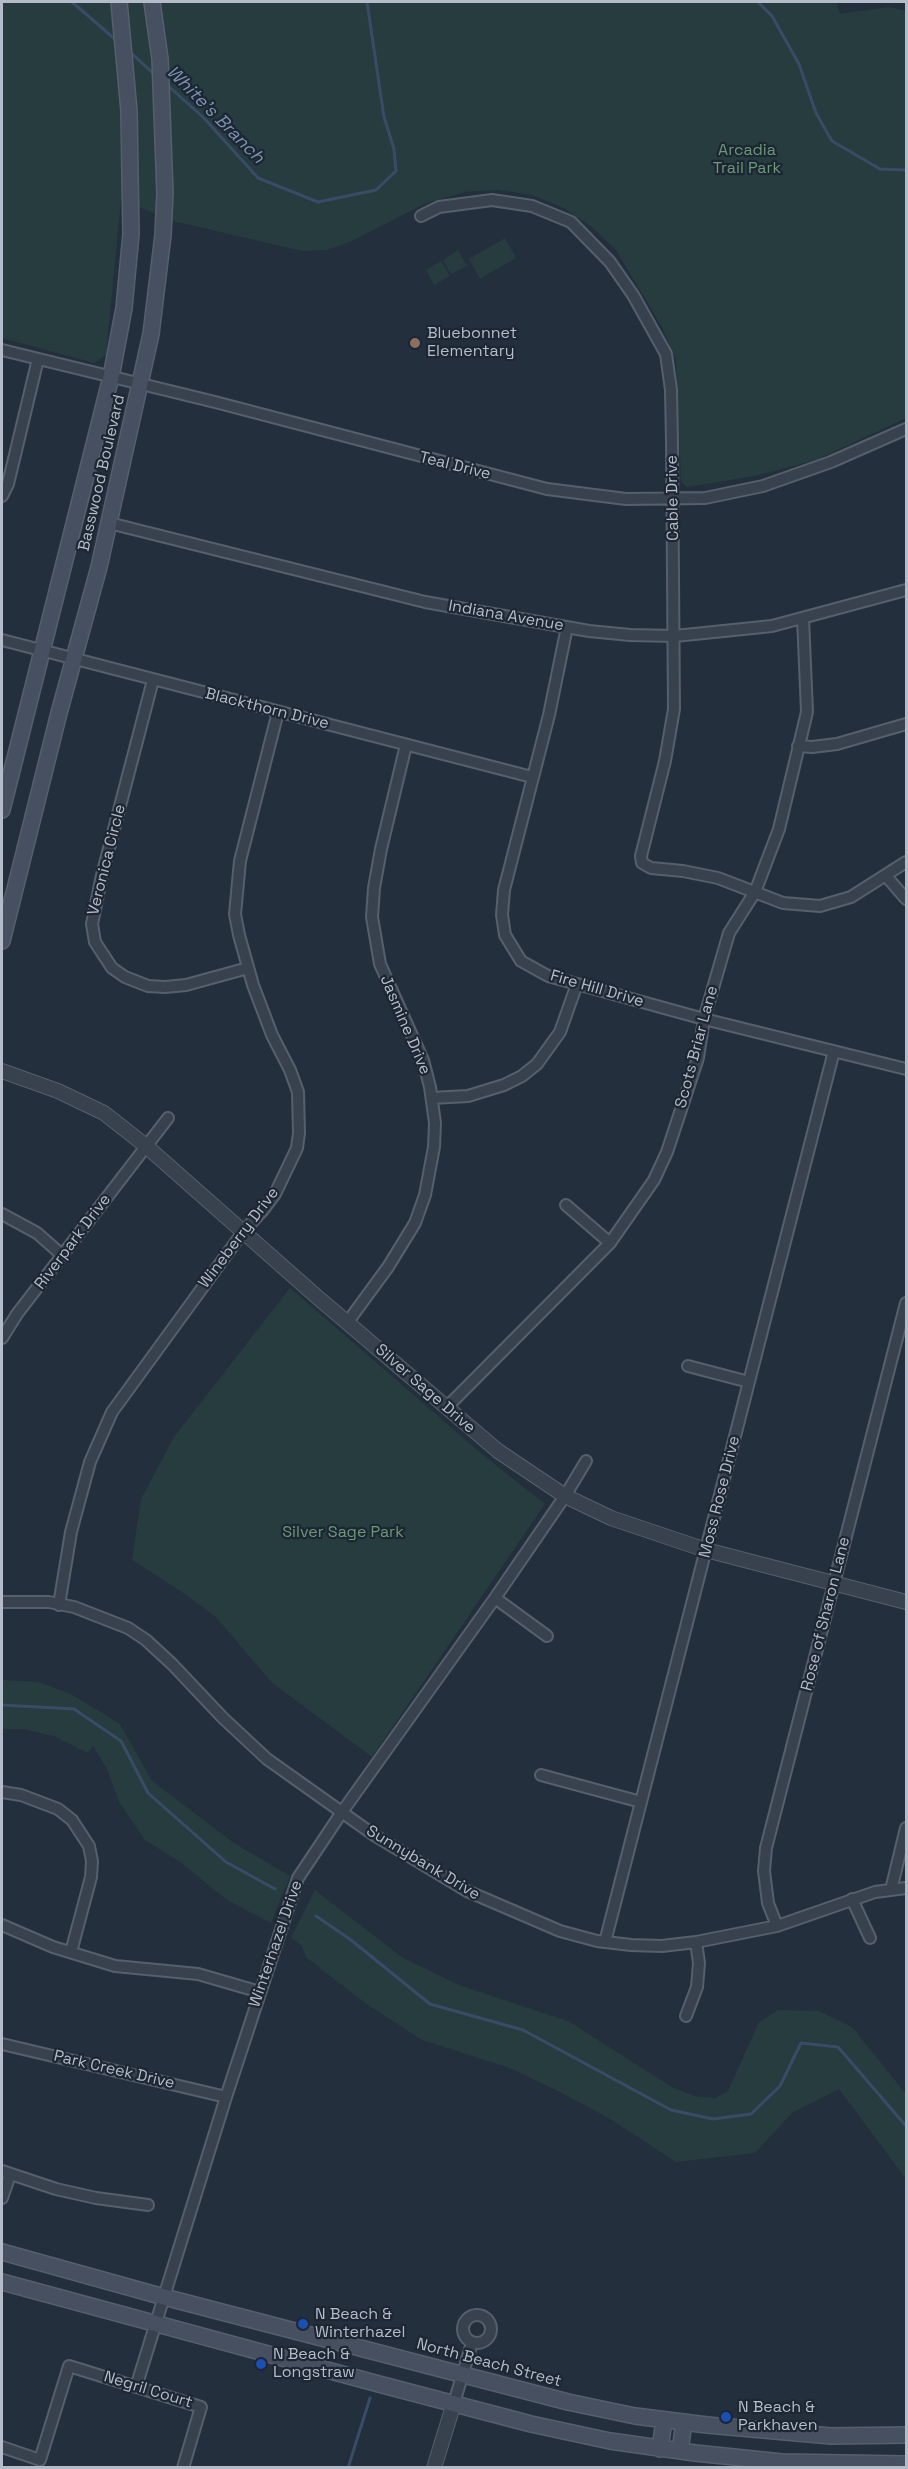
<!DOCTYPE html>
<style>
body{margin:0}
#map{position:relative;width:908px;height:2469px;overflow:hidden;background:#242f3e;font-family:"Space Grotesk",sans-serif}
canvas{display:block}
.frame{position:absolute;inset:0;border:3px solid #b4bcc9;pointer-events:none}
</style>
<div id="map">
<canvas width="908" height="2469"></canvas>
<div class="frame"></div>
</div>
<script>
const c = document.querySelector('canvas').getContext('2d');
c.lineJoin = 'round';
function fill(path, color) {
  c.fillStyle = color;
  c.fill(path, 'evenodd');
}
function poly(rows) {
  const path = new Path2D();
  for (const r of rows) {
    if (r.length === 3) {
      path.moveTo(r[0] + r[2], r[1]);
      path.arc(r[0], r[1], r[2], 0, 2 * Math.PI);
      continue;
    }
    path.moveTo(r[0], r[1]);
    for (let i = 2; i < r.length; i += 2) path.lineTo(r[i], r[i + 1]);
  }
  return path;
}
function stroke(path, color, width, dash) {
  c.strokeStyle = color;
  c.lineWidth = width;
  c.lineCap = dash ? 'butt' : 'round';
  c.setLineDash(dash || []);
  c.stroke(path);
}
function label(font, color, halo, rows, align = 'center') {
  c.font = font + ' "Space Grotesk",sans-serif';
  c.lineWidth = 4.5;
  c.setLineDash([]);
  c.textBaseline = 'middle';
  c.strokeStyle = halo;
  c.fillStyle = color;
  for (const [text, x, y, turn = 0] of rows) {
    c.save();
    c.translate(x, y);
    c.rotate((+turn || 0) * Math.PI / 180);
    c.textAlign = isNaN(turn) ? turn : align;
    if (halo) c.strokeText(text, 0, 0);
    c.fillText(text, 0, 0);
    c.restore();
  }
}
fill(poly([
 [2,2,836,2,840,14,889,7,906,11,906,418,816,460,755,476,687,487,681,482,676,360,662,327,616,250,592,227,564,208,532,195,498,190,465,192,426,203,352,241,327,250,302,251,173,221,121,200,106,355,94,363,2,338],
 [505,238,516,258,480,279,469,259],
 [458,250,467,266,451,274,443,260],
 [441,261,450,276,434,285,426,270],
 [290,1288,483,1455,545,1504,372,1757,271,1682,217,1618,182,1592,132,1560,141,1499,174,1437],
 [2,1680,38,1682,71,1694,120,1724,152,1781,234,1843,290,1876,271,1923,227,1900,180,1862,145,1840,119,1802,107,1769,93,1746,88,1753,54,1736,24,1729,2,1729],
 [315,1890,403,1958,459,1985,568,2021,672,2087,694,2096,715,2098,728,2091,759,2022,778,2010,819,2011,852,2027,906,2094,906,2179,839,2089,792,2113,755,2153,676,2162,612,2120,562,2093,510,2068,422,2040,368,2005,330,1976,306,1957,301,1945,291,1938]
]), '#263c3f');
stroke(poly([
 [72,2,116,40],
 [758,2,772,16,799,64,816,113,832,141,880,169,906,170],
 [130,52,154,74],
 [166,84,204,118,258,178,318,202,376,190,396,171,394,149,384,117,367,2],
 [2,1705,74,1709,121,1741,148,1793,226,1862,275,1889],
 [316,1916,351,1940,430,2004,523,2030,671,2110,713,2119,751,2114,780,2086,801,2043,838,2047,906,2126],
 [348,2468,370,2398]
]), '#394c67', 3);
const minor = poly([
 [421,216,439,207,492,200,532,206,571,222,610,262,633,295,666,354,671,390,672,442,674,709,665,761,641,856,642,863,651,868,683,871,718,878,783,903,820,906,851,897,906,862],
 [2,350,215,402,547,489,626,499,705,498,763,486,831,462,906,429],
 [2,496,8,484,38,359],
 [109,523,425,602,589,631,630,635,675,636,772,626,906,590],
 [567,627,549,715,504,890,502,915,505,935,521,961,548,976,577,984,704,1019,906,1069],
 [2,640,532,777],
 [153,680,102,875,92,924,95,942,112,968,125,977,148,986,165,987,186,985,248,968],
 [798,746,812,747,837,744,906,724],
 [886,876,906,899],
 [432,1098,468,1096,504,1085,522,1076,537,1064,560,1032,577,984],
 [566,1205,610,1243],
 [2,1214,37,1233,62,1255],
 [347,1323,388,1267,415,1223,425,1195,434,1147,435,1123,430,1087,423,1060,380,964,372,917,374,888,381,849,406,745],
 [2,1338,17,1314,168,1118],
 [688,1366,749,1382],
 [447,1407,610,1243,654,1180,667,1152,698,1058,704,1019,729,933,755,892,779,829,807,712,803,618],
 [495,1598,547,1636],
 [2,1602,49,1602,74,1607,128,1628,146,1640,172,1664,223,1718,267,1759,374,1835,467,1891,560,1931,597,1941,631,1945,662,1946,696,1942,777,1926,875,1892,906,1888],
 [59,1605,71,1532,90,1462,112,1412,243,1232,263,1210,275,1194,297,1148,299,1133,298,1092,290,1070,272,1035,253,985,239,935,235,914,240,861,278,712],
 [541,1775,641,1802],
 [2,1792,21,1795,58,1809,72,1820,89,1846,92,1861,91,1877,71,1952],
 [891,1890,906,1828],
 [852,1899,870,1938],
 [2,1925,53,1947,115,1966,198,1974,260,1992],
 [777,1926,768,1903,764,1871,766,1848,906,1303],
 [605,1942,834,1051],
 [686,2016,697,1987,699,1963,696,1942],
 [2,2044,226,2097],
 [2,2171,56,2189,96,2198,148,2205],
 [2,2198,10,2175],
 [477,2329,14],
 [136,2387,226,2097,298,1878,342,1812,495,1598,565,1496,586,1461],
 [454,2403,472,2343],
 [2,2447,40,2460,69,2366,201,2407,183,2468]
]);
const tertiary = poly([
 [2,1071,58,1091,104,1113,146,1146,316,1296,498,1451,565,1496,611,1518,706,1550,906,1602],
 [434,2468,454,2403]
]);
const secondary = poly([
 [2,810,111,377,124,308,131,234,130,176,129,111,119,2],
 [2,941,59,713,99,567,151,334,163,235,165,193,160,59,152,2],
 [2,2252,164,2297,568,2402,635,2416,707,2425,831,2436,906,2435],
 [2,2282,375,2383,531,2424,610,2441,695,2453,782,2462,906,2464],
 [660,2449,664,2420],
 [680,2451,684,2422]
]);
stroke(minor, '#565f6c', 14);
stroke(tertiary, '#565f6c', 16);
stroke(secondary, '#565f6c', 18);
stroke(minor, '#38414e', 10);
stroke(tertiary, '#38414e', 14);
stroke(secondary, '#465061', 15);
for (const [x, y, r, color] of [
 [415,343,6,"#8d6e63"],
 [303,2324,6,"#1a4fb4"],
 [261,2364,6,"#1a4fb4"],
 [726,2417,6,"#1a4fb4"]
]) {
  const dot = new Path2D();
  dot.arc(x, y, r, 0, 2 * Math.PI);
  c.fillStyle = color;
  c.fill(dot);
  stroke(dot, '#1d2633', 2);
}
label('16px', '#6b9a76', '#1d2633', [
 ["Arcadia",747,151],
 ["Trail Park",747,169],
 ["Silver Sage Park",343,1533]
]);
label('16px', '#b4bcc9', '#1d2633', [
 ["Bluebonnet",427,334],
 ["Elementary",427,352],
 ["N Beach &",315,2315],
 ["Winterhazel",315,2333],
 ["N Beach &",273,2355],
 ["Longstraw",273,2373],
 ["N Beach &",738,2408],
 ["Parkhaven",738,2426]
], 'left');
label('16px', '#b4bcc9', '#1d2633', [
 ["Teal Drive",455,466,14],
 ["Basswood Boulevard",102,473,-77],
 ["Cable Drive",673,498,-91],
 ["Indiana Avenue",506,616,10],
 ["Blackthorn Drive",267,709,14],
 ["Veronica Circle",107,860,-76],
 ["Fire Hill Drive",597,989,16],
 ["Jasmine Drive",405,1025,67],
 ["Scots Briar Lane",697,1047,-75],
 ["Wineberry Drive",239,1238,-53],
 ["Riverpark Drive",73,1242,-53],
 ["Silver Sage Drive",425,1389,41],
 ["Moss Rose Drive",720,1497,-76],
 ["Rose of Sharon Lane",826,1614,-76],
 ["Sunnybank Drive",423,1863,31],
 ["Winterhazel Drive",276,1944,-71],
 ["Park Creek Drive",114,2070,13],
 ["North Beach Street",489,2363,15],
 ["Negril Court",148,2390,17]
]);
label('italic 18px', '#7c92b1', '#1d2633', [
 ["White's Branch",215,115,45]
]);
</script>
